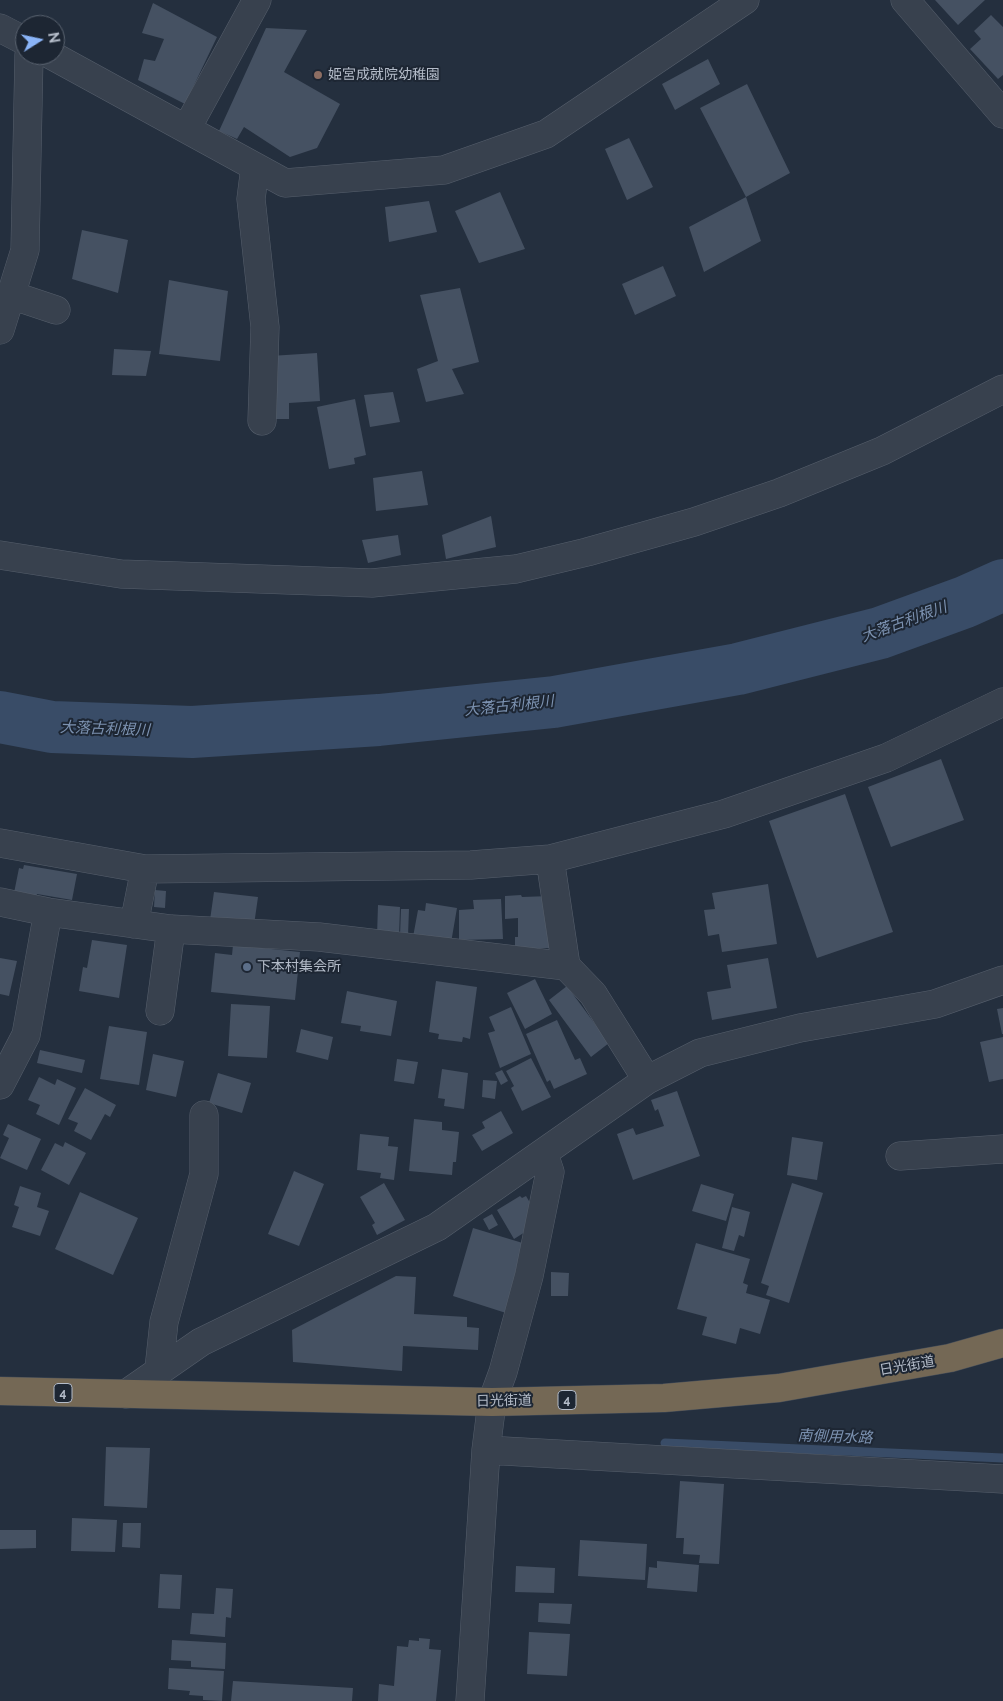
<!DOCTYPE html>
<meta charset="utf-8">
<style>
body{margin:0}
#map{position:relative;width:1003px;height:1701px;overflow:hidden;background:#242f3e;font-family:Raleway,sans-serif}
canvas{display:block}
.north{position:absolute;left:15px;top:15px;width:50px;height:50px;box-sizing:border-box;background:#1d2633;border:1px solid #59626f;border-radius:50%;rotate:80deg;font-size:14px;font-weight:700;line-height:20px;text-align:center;color:#b4bcc9}
.north::after{content:'';display:block;margin:auto;width:18px;height:22px;background:#8ab4f8;clip-path:polygon(50% 0,100% 100%,50% 72%,0 100%)}
</style>
<div id="map">
<canvas width="1003" height="1701"></canvas>
<div class="north">N</div>
</div>
<script>
const c = document.querySelector('canvas').getContext('2d');
c.lineJoin = 'round';
function poly(rows) {
  const path = new Path2D();
  for (const r of rows) {
    path.moveTo(r[0], r[1]);
    for (let i = 2; i < r.length; i += 2) path.lineTo(r[i], r[i + 1]);
  }
  return path;
}
function stroke(path, color, width, dash) {
  c.strokeStyle = color;
  c.lineWidth = width;
  c.lineCap = dash ? 'butt' : 'round';
  c.setLineDash(dash || []);
  c.stroke(path);
}
function fill(path, color) {
  c.fillStyle = color;
  c.fill(path, 'evenodd');
}
function label(font, color, halo, rows, align = 'center') {
  c.font = font + ' Raleway,"Noto Sans JP",sans-serif';
  c.lineWidth = 4;
  c.setLineDash([]);
  c.textBaseline = 'middle';
  c.strokeStyle = halo;
  c.fillStyle = color;
  for (const [text, x, y, turn = 0] of rows) {
    c.save();
    c.translate(x, y);
    c.rotate((+turn || 0) * Math.PI / 180);
    c.textAlign = isNaN(turn) ? turn : align;
    if (halo) c.strokeText(text, 0, 0);
    c.fillText(text, 0, 0);
    c.restore();
  }
}
stroke(poly([
 [665,1443,1003,1458]
]), '#394c67', 9);
stroke(poly([
 [0,717,52,727,192,732,379,720,554,702,738,669,880,633,965,602,1003,585]
]), '#394c67', 52);
fill(poly([
 [935,0,985,0,958,25],
 [153,3,217,37,185,104,138,80,144,59,155,61,164,39,142,33],
 [991,15,1003,27,1003,75,998,79,970,49,981,39,974,31],
 [266,28,307,30,284,72,340,104,317,148,290,157,244,127,237,139,219,131],
 [708,59,720,84,675,110,662,84],
 [747,84,790,173,746,197,700,108],
 [629,138,653,187,627,200,605,149],
 [500,192,525,249,479,263,455,211],
 [746,197,761,241,704,272,689,227],
 [429,201,437,232,389,242,385,207],
 [82,230,128,240,118,293,72,279],
 [663,266,676,296,635,315,622,284],
 [169,280,228,291,220,361,159,354],
 [460,288,479,362,452,369,464,394,426,402,417,369,438,361,420,295],
 [114,349,151,351,146,376,112,375],
 [317,353,320,401,289,403,289,419,275,419,270,356],
 [393,392,400,422,370,427,364,395],
 [355,399,366,455,354,458,355,464,329,469,317,407],
 [422,471,428,505,376,511,373,478],
 [491,516,496,547,446,559,442,535],
 [398,535,401,555,368,563,362,540],
 [941,759,964,820,891,847,868,787],
 [845,794,893,932,817,958,769,821],
 [24,865,77,874,72,900,37,894,36,897,14,893,19,868,23,869],
 [768,884,777,944,722,952,719,934,708,936,704,910,715,909,712,893],
 [155,890,166,891,165,908,154,907],
 [214,892,258,897,254,925,210,920],
 [521,895,522,897,550,896,552,948,515,949,515,937,518,937,518,918,505,919,505,896],
 [501,899,503,939,459,940,459,910,474,909,473,900],
 [426,903,457,908,451,943,413,937,418,910,425,911],
 [378,905,400,907,399,937,377,936],
 [401,909,409,909,408,936,400,936],
 [92,940,127,945,119,998,79,991,83,967,87,968],
 [233,945,300,952,295,1000,211,992,215,953,232,955],
 [0,958,17,961,9,996,0,994],
 [768,958,777,1008,712,1020,707,992,731,988,727,965],
 [535,979,552,1014,525,1029,507,993],
 [436,981,477,987,470,1039,463,1037,462,1042,438,1039,439,1034,429,1032],
 [567,986,609,1043,591,1057,549,1000],
 [347,991,397,1001,391,1036,360,1031,361,1026,341,1023],
 [231,1004,270,1006,267,1058,228,1056],
 [511,1007,531,1054,500,1068,488,1033,495,1031,489,1017],
 [1003,1008,1003,1034,1002,1034,997,1009],
 [557,1020,575,1060,580,1058,587,1074,554,1089,550,1080,547,1082,526,1034],
 [109,1026,147,1032,139,1085,100,1079],
 [301,1029,333,1037,328,1060,296,1052],
 [1003,1037,1003,1079,989,1082,980,1042],
 [40,1050,85,1060,82,1073,37,1063],
 [153,1054,184,1061,176,1097,146,1090],
 [531,1058,551,1097,522,1111,511,1088,514,1086,506,1071],
 [397,1059,418,1062,414,1084,394,1081],
 [442,1069,468,1073,464,1109,444,1106,445,1099,438,1098],
 [502,1070,508,1081,501,1085,495,1073],
 [218,1073,251,1083,242,1113,209,1103],
 [39,1077,55,1085,57,1079,76,1088,59,1125,36,1114,40,1105,28,1100],
 [483,1080,497,1081,495,1099,482,1097],
 [85,1088,116,1105,110,1117,105,1114,91,1140,74,1131,78,1123,68,1119],
 [677,1091,700,1156,633,1180,617,1134,633,1128,636,1135,664,1126,658,1109,655,1111,651,1100],
 [501,1111,513,1133,482,1151,472,1135,485,1128,482,1122],
 [414,1119,442,1122,442,1130,459,1132,456,1162,453,1162,452,1175,409,1171],
 [8,1124,41,1139,27,1170,0,1158,9,1138,3,1135],
 [360,1134,389,1137,388,1146,398,1147,394,1180,380,1178,381,1173,357,1170],
 [792,1137,823,1142,817,1180,787,1175],
 [65,1142,86,1153,69,1185,41,1170,55,1143,63,1147],
 [294,1171,324,1184,299,1246,268,1234],
 [384,1183,405,1220,377,1235,372,1225,375,1223,360,1197],
 [792,1183,823,1193,789,1303,766,1295,769,1286,761,1283],
 [701,1184,734,1194,726,1221,692,1211],
 [20,1186,41,1193,37,1207,49,1211,40,1236,12,1227,19,1207,14,1205],
 [80,1192,138,1218,113,1275,55,1249],
 [520,1196,522,1198,526,1196,538,1216,533,1227,514,1239,497,1210],
 [732,1207,750,1212,744,1237,739,1235,734,1251,722,1248],
 [492,1214,498,1225,489,1230,483,1219],
 [473,1228,526,1244,506,1313,453,1296],
 [696,1243,750,1259,743,1283,748,1285,746,1293,770,1300,760,1334,740,1328,736,1344,702,1335,707,1317,677,1309],
 [551,1272,569,1273,568,1296,551,1296],
 [396,1276,416,1277,414,1314,467,1317,467,1327,479,1328,478,1350,403,1346,402,1371,293,1362,292,1330],
 [106,1447,150,1448,147,1508,104,1506],
 [680,1481,724,1484,719,1564,699,1563,700,1555,683,1554,684,1538,676,1538],
 [72,1518,117,1520,115,1552,71,1551],
 [123,1523,141,1523,140,1548,122,1547],
 [0,1530,36,1530,36,1548,0,1549],
 [580,1540,647,1544,645,1580,578,1576],
 [657,1561,699,1565,697,1592,647,1588,649,1567,657,1568],
 [516,1566,555,1568,554,1593,515,1592],
 [160,1574,182,1575,180,1609,158,1608],
 [216,1588,233,1589,231,1618,226,1617,225,1637,190,1634,192,1613,214,1614],
 [539,1603,572,1604,570,1624,538,1622],
 [529,1632,570,1634,567,1676,527,1674],
 [419,1638,430,1639,429,1649,441,1650,436,1701,378,1701,379,1684,394,1686,397,1646,408,1647,409,1640,419,1641],
 [172,1640,226,1643,225,1669,191,1667,191,1661,171,1660],
 [169,1668,224,1671,222,1701,203,1700,203,1696,189,1695,190,1691,168,1689],
 [233,1681,353,1688,352,1701,231,1701]
]), '#455162');
const minor = poly([
 [905,0,1003,114],
 [0,28,25,41],
 [51,55,285,183,444,170,546,134,745,0],
 [187,128,257,0],
 [255,167,251,199,265,327,262,421],
 [11,295,56,310],
 [0,330,25,250,29,55],
 [0,555,121,574,372,583,516,569,587,552,694,522,779,493,882,451,1003,389],
 [0,843,145,869,471,865,550,859,724,814,886,758,1003,702],
 [550,859,566,966],
 [0,902,48,912,171,929,319,937,566,966,593,994,647,1080],
 [134,924,145,869],
 [160,1011,171,929],
 [0,1085,26,1035,48,912],
 [900,1156,1003,1149],
 [159,1369,164,1322,204,1174,204,1115],
 [126,1394,201,1342,437,1227,647,1080,700,1053,800,1028,935,1004,1003,980],
 [486,1450,1003,1479],
 [470,1701,486,1450,492,1402,503,1372,529,1276,550,1172,544,1154]
]);
const highway = poly([
 [0,1391,492,1402,664,1398,779,1388,950,1358,1003,1343]
]);
stroke(minor, '#565f6c', 29);
stroke(highway, '#434c59', 29);
stroke(minor, '#38414e', 28);
stroke(highway, '#746855', 28);
for (const [x, y, r, color] of [
 [318,75,5,"#8d6e63"],
 [247,967,5,"#5c6f8a"]
]) {
  const dot = new Path2D();
  dot.arc(x, y, r, 0, 2 * Math.PI);
  c.fillStyle = color;
  c.fill(dot);
  stroke(dot, '#1d2633', 2);
}
for (const [x, y, w] of [
 [63,1393,18],
 [567,1400,18]
]) {
  const box = new Path2D();
  box.roundRect(x - w / 2, y - 9.5, w, 19, 4);
  c.fillStyle = '#1d2633';
  c.fill(box);
  stroke(box, '#b4bcc9', 1);
}
label('bold 12px', '#b4bcc9', null, [
 ["4",63,1393],
 ["4",567,1400]
]);
label('14px', '#b4bcc9', '#1d2633', [
 ["姫宮成就院幼稚園",328,75],
 ["下本村集会所",257,967]
], 'left');
label('14px', '#b4bcc9', '#1d2633', [
 ["日光街道",907,1366,-10],
 ["日光街道",504,1401,-1]
]);
label('italic 15px', '#7c92b1', '#1d2633', [
 ["大落古利根川",904,622,-20],
 ["大落古利根川",509,706,-6],
 ["大落古利根川",105,729,2],
 ["南側用水路",835,1437,2]
]);
</script>
